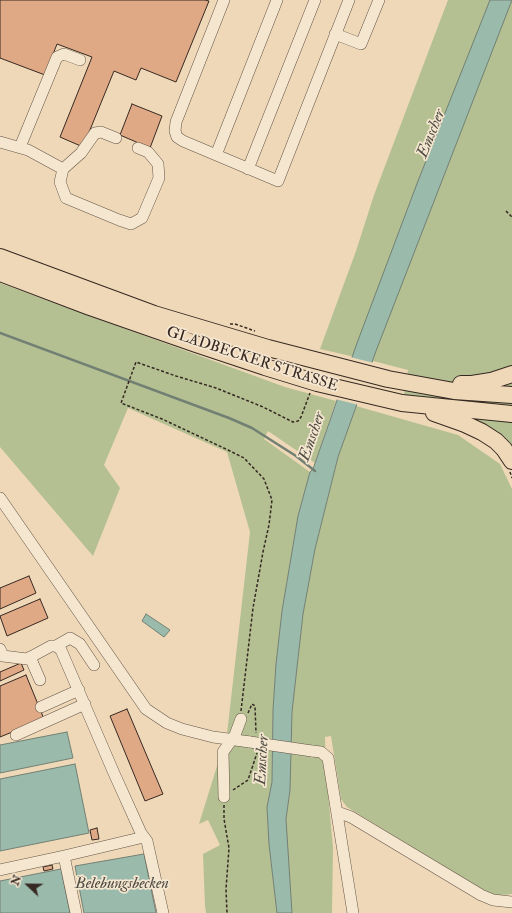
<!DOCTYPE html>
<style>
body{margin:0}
#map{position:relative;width:512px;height:913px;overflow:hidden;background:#efd8b7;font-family:"IM FELL Double Pica",serif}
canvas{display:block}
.north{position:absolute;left:8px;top:865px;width:40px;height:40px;-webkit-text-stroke:3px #f5e6d0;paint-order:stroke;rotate:292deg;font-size:11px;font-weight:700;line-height:16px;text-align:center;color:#362822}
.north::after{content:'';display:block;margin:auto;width:14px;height:18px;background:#362822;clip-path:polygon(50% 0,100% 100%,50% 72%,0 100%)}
</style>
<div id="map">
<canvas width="512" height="913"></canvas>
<div class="north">N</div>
</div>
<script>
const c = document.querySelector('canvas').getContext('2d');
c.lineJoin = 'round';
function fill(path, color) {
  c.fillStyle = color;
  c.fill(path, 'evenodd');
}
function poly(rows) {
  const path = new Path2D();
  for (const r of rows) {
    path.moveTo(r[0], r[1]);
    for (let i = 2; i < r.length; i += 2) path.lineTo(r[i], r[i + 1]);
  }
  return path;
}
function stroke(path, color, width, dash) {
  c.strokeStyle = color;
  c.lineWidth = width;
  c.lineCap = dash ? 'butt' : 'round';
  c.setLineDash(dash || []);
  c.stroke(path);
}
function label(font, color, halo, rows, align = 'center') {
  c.font = font + ' "IM FELL Double Pica",serif';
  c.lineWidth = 3.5;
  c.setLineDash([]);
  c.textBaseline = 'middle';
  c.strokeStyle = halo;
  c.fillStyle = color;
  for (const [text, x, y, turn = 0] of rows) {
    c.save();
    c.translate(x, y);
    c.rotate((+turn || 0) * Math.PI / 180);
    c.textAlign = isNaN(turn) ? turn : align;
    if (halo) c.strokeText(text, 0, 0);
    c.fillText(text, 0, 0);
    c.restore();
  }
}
fill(poly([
 [448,0,512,0,512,452,403,400,408,370,377,362,320,349,356,251,374,195],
 [0,283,285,387,336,401,315,463,268,431,264,439,310,472,298,516,282,611,276,664,273,710,272,782,267,807,269,844,277,913,206,913,205,906,203,854,220,845,208,820,199,824,227,734,250,532,227,452,128,408,104,465,120,488,93,556,0,447],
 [356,406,458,435,500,464,512,489,512,894,492,896,347,807,341,799,331,736,325,737,326,771,333,848,332,913,292,913,286,819,290,790,292,712,303,614,315,549,338,457]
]), '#b4c092');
const water = poly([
 [490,0,512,0,376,351,338,457,315,549,303,614,292,712,290,790,286,819,292,913,277,913,269,844,267,807,272,782,273,710,276,664,282,611,298,516,310,472,313,469,357,343,418,181,490,0],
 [146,614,170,630,164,637,142,621,146,614],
 [67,732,73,758,0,773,0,745,67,732],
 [75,764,89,833,0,851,0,779,75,764],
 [144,854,156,913,84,913,75,866,144,854],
 [61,869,70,913,0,913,0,881,61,869]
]);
fill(water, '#9abaab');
stroke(water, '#728074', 1);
fill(poly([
 [350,357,374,363,359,405,335,399]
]), '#efd8b7');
stroke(poly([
 [0,333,229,418,252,428,296,456,315,471]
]), '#728074', 2.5);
const building = poly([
 [0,0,205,0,209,1,176,82,141,68,136,80,114,71,83,147,60,137,92,57,57,44,45,75,0,58,0,0],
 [132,104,162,116,150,148,120,135,132,104],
 [29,576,36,593,0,609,0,588,29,576],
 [40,599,48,618,7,636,0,616,40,599],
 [21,663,24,670,0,681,0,672,21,663],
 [26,675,44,719,0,737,0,686,26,675],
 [127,709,163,794,145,801,110,716,127,709],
 [97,828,99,839,92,840,90,830,97,828],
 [52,865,53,869,44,871,43,867,52,865]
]);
fill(building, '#dfa985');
stroke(building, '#362822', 1);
const minor = poly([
 [224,0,176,122,175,131,177,137,183,141,278,181,349,0],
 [335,34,361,44,379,0],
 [0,142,28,150,63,169,60,182,66,198,119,220,131,224,142,218,159,178,158,164,148,152,138,148],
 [20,147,57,57,64,54,80,60],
 [216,155,277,0],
 [63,169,81,153,95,133,101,132,116,138],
 [248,169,315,0],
 [0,498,146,709,167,723,182,729,213,737,250,742],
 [56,646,70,638,80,644,94,665],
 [0,649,3,656,27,659,51,646,56,646,61,650,113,771,141,833,147,841,163,913],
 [30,657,40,680],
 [41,707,79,690],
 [16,735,85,704],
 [312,751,321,752,328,758,353,913],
 [224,797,223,752,235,735,241,719],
 [337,812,351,817,481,895,493,900,512,902],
 [64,856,144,837],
 [0,870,64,856,76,913]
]);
const highway = poly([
 [0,257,154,314,268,348,388,379,454,391,512,395],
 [0,273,90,307,196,344,265,367,317,383,402,403,512,414],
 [461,384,472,384,491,381,512,374],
 [434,413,465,424,482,432,496,441,504,449,512,461]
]);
stroke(minor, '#645447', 12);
stroke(highway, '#362822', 18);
stroke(poly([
 [506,211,512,217],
 [230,324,235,324,255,331],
 [510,472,512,478],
 [241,711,253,608,263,552,269,525,272,500,264,479,244,458,228,450,162,419,121,403,136,362,176,376,216,388,263,407,293,422,298,421,301,417,310,393],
 [248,713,252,704,255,706,256,733],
 [233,790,248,780,257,753],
 [224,805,224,819,229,848,226,889,227,913]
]), '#362822', 1.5, [3, 2]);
stroke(minor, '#f5e6d0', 11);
stroke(highway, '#efd8b7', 16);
const minorBridge = poly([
 [250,742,312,751]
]);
stroke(minorBridge, '#645447', 12, []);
stroke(minorBridge, '#f5e6d0', 11);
label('15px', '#362822', '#f5e6d0', [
 ["GLADBECKER STRASSE",252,360,18]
]);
label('italic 16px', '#4f4c44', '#f5e6d0', [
 ["Emscher",432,134,-68],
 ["Emscher",313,437,-71],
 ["Emscher",263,760,-87],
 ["Belebungsbecken",122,885]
]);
</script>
